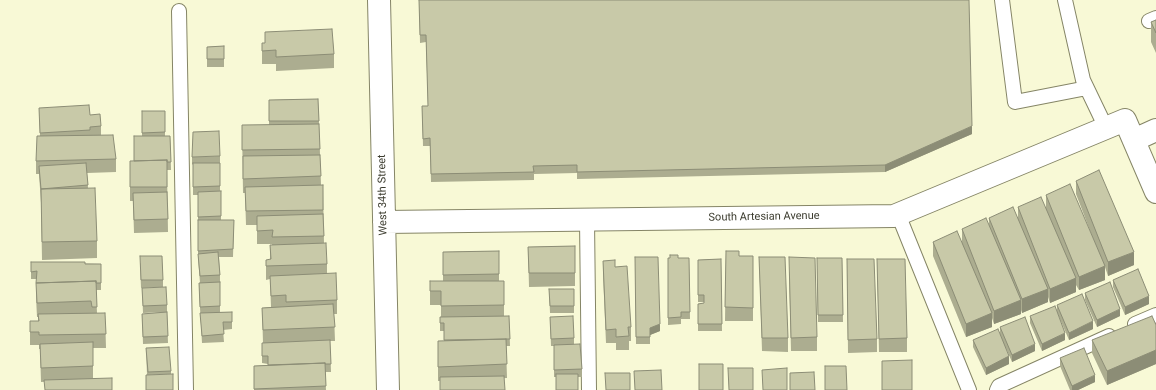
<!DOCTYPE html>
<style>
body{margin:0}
canvas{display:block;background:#f8f9d6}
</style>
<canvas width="1156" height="390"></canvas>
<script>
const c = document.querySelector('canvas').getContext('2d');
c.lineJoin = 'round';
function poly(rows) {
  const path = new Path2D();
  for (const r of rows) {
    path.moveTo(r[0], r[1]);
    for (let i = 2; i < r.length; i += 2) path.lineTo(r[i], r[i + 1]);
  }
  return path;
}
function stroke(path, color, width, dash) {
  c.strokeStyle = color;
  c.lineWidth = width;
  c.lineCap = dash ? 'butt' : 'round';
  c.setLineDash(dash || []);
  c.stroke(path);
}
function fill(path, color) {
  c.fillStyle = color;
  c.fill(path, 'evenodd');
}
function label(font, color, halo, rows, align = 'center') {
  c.font = font + ' Roboto,sans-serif';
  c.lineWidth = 3;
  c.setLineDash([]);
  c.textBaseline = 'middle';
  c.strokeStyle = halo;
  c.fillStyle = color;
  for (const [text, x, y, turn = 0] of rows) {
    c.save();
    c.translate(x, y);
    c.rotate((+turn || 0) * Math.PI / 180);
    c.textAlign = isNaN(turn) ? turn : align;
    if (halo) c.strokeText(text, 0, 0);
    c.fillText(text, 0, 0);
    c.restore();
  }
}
const lane = poly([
 [1002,0,1015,102,1087,88],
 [1065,0,1083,80,1106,128],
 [179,11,186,390],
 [1149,21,1156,18],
 [898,214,969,390],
 [587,220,589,390],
 [1135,324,1156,315],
 [997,390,999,386,1109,336]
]);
const street = poly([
 [379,0,388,390],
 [1134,140,1156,130],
 [384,222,894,216,1125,120,1156,192]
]);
stroke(lane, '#858566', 16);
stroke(street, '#858566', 24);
stroke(lane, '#fff', 14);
stroke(street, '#fff', 22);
fill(poly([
 [419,0,972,134,885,172,577,179,577,173,534,174,534,180,431,182,430,146,423,146,422,106,428,106,426,42,420,43],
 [1156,20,1156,53,1151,42,1151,22],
 [262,43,334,54,334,68,276,71,276,64,262,64],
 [224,46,224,67,207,67,207,47],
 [318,99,319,124,321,185,323,185,324,244,327,264,327,274,337,300,337,314,334,314,335,341,330,341,331,372,325,372,326,390,254,390,254,366,268,365,268,364,262,363,262,343,263,343,262,308,271,307,270,279,266,280,266,266,270,260,270,245,272,245,272,244,257,244,257,225,246,225,245,193,243,193,242,125,269,125,269,100],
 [39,108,90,115,101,126,101,136,116,159,116,172,87,173,88,188,97,241,97,258,42,260,41,203,39,174,36,174,36,161,40,136],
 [142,111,165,111,165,136,170,136,171,170,167,170,168,232,134,233,133,201,130,201,130,161,134,161,142,136],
 [220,156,220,192,221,191,221,220,234,220,233,257,219,257,220,275,220,312,232,312,232,329,223,330,224,342,202,343,199,290,199,283,200,283,198,258,198,195,193,195,193,164,192,165,192,157],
 [1076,181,1134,265,1108,276,1105,267,1105,280,1079,290,1076,285,1076,292,1050,303,1048,297,1048,302,1022,313,1021,310,1021,314,994,324,992,318,992,327,966,337,933,256,933,242,962,243,962,229,989,227,989,218,1018,218,1018,207,1046,207,1046,195,1099,254,1076,194],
 [575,246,575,286,529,287,528,247],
 [499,251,499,281,504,281,504,316,509,316,510,346,506,346,507,378,438,381,438,341,444,341,444,331,440,331,440,323,441,317,441,305,430,305,430,281,443,281,443,252],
 [726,251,739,256,753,256,753,321,725,321],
 [635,257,660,331,650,335,650,344,636,344],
 [759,257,788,338,788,352,762,351],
 [668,258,689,258,690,319,681,319,681,324,668,325],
 [817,258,842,258,843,322,818,322],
 [721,259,722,331,698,331,698,304,704,303,704,302,698,302,698,260],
 [847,259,877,339,877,352,848,353],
 [877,259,907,338,907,352,879,352],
 [603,261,615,267,631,327,631,341,629,341,629,350,616,350,616,343,606,343,603,274],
 [31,262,101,264,101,290,96,290,97,313,105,313,106,348,93,348,93,379,41,382,40,349,39,349,39,345,30,345,30,321,38,321,38,317,37,317,36,297,37,279,31,279],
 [140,263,163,280,163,287,141,288],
 [789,271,817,337,817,351,791,351],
 [1113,280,1149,304,1125,315,1113,287],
 [142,288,167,305,167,312,168,343,143,344,142,314,162,312,143,313],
 [549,289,574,289,574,313,550,313],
 [1085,293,1120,316,1097,327,1085,300],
 [1057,305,1093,329,1069,340,1057,312],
 [1030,316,1065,340,1042,351,1030,323],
 [550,317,574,338,574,344,582,369,582,377,554,377,554,346,551,346],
 [1156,325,1156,364,1107,385,1092,353,1092,340],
 [1000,327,1035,351,1012,362,1006,348,1009,364,986,375,973,347,973,340,1000,334],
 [146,348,171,371,171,374,147,375],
 [1060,358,1095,382,1078,390,1070,390,1060,366]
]), '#acad90');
fill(poly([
 [972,126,972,134,885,172,885,165],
 [1134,252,1134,265,1108,276,1108,262],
 [1105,266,1105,280,1079,290,1079,277],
 [1076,278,1076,292,1050,303,1050,289],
 [1048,289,1048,302,1022,313,1022,299],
 [1149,296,1149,304,1125,315,1125,307],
 [1021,300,1021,314,994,324,994,311],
 [1120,309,1120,316,1097,327,1097,320],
 [992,313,992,327,966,337,966,324],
 [1093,321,1093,329,1069,340,1069,333],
 [660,324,660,331,650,335,650,328],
 [1065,333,1065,340,1042,351,1042,344],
 [1035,344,1035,351,1012,362,1012,355],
 [1156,350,1156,364,1107,385,1107,371],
 [1009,356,1009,364,986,375,986,368],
 [1095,375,1095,382,1078,390,1072,390,1072,386]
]), '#8c8d76');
const building = poly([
 [419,0,969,0,972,126,885,165,577,172,577,165,533,166,534,172,431,174,430,138,423,139,422,106,428,106,426,35,420,35,419,0],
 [1156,20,1156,33,1151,22,1156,20],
 [332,29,334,54,276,57,276,50,262,51,262,43,265,43,265,32,332,29],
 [224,46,224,59,207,59,207,47,224,46],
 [318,99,319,121,269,121,269,100,318,99],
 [89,105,90,115,100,114,101,126,90,127,90,130,40,133,39,108,89,105],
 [142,111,165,111,165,132,142,133,142,111],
 [319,124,320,149,242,150,242,125,319,124],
 [219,131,220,156,192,157,193,132,219,131],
 [113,135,116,159,36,161,37,136,113,135],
 [134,136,170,136,171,162,167,162,167,160,134,161,134,136],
 [320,155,321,176,243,179,243,156,320,155],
 [167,160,167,187,130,187,130,161,167,160],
 [86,163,88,185,41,189,39,166,86,163],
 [193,163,220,163,220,186,193,187,193,163],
 [1099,170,1134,252,1108,262,1076,181,1099,170],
 [1070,184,1105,266,1079,277,1046,195,1070,184],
 [323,185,323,210,246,211,245,187,323,185],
 [95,188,97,241,42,242,41,189,95,188],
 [221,191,221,216,198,217,198,192,221,191],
 [167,192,168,219,134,220,133,193,167,192],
 [1041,197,1076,278,1050,289,1018,207,1041,197],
 [1013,207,1048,289,1022,299,989,218,1013,207],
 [323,214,324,236,272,237,273,230,257,231,257,216,323,214],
 [986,218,1021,300,994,311,962,229,986,218],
 [198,220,234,220,233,249,198,251,198,220],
 [957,231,992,313,966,324,933,242,957,231],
 [326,243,327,264,266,266,266,260,271,259,270,245,326,243],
 [575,246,575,273,529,273,528,247,575,246],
 [499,251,499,274,443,275,443,252,499,251],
 [726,251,739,251,739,256,753,256,753,308,725,307,726,251],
 [218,252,220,275,200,276,198,254,218,252],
 [670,255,678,255,678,258,689,258,690,312,681,312,681,317,668,318,668,258,670,258,670,255],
 [140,256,162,256,163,280,141,280,140,256],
 [635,257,658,257,660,324,650,328,650,337,636,337,635,257],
 [759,257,785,257,788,338,762,338,759,257],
 [789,257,815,258,817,337,791,338,789,257],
 [817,258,842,258,843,315,818,315,817,258],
 [721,259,722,324,698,324,698,304,704,303,704,295,698,295,698,260,721,259],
 [847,259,874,259,877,339,848,340,847,259],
 [877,259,905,259,907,338,879,339,877,259],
 [615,260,615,267,627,266,631,327,628,327,629,336,616,337,616,329,606,330,603,261,615,260],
 [31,262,85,262,85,264,101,264,101,283,96,283,96,281,36,283,37,271,31,272,31,262],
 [1138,269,1149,296,1125,307,1113,280,1138,269],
 [336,273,337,300,286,302,286,295,271,296,270,276,336,273],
 [96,281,97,307,92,307,91,301,37,303,36,283,96,281],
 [430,281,504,281,504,305,441,306,441,291,430,291,430,281],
 [220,282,220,306,200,307,199,283,220,282],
 [1110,282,1120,309,1097,320,1085,293,1110,282],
 [166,287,167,305,143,306,142,288,166,287],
 [549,289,574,289,574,306,550,306,549,289],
 [1082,294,1093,321,1069,333,1057,305,1082,294],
 [333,304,335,327,263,330,262,308,333,304],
 [1055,306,1065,333,1042,344,1030,316,1055,306],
 [167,312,168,336,143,337,142,314,167,312],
 [232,312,232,322,223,322,224,334,202,336,200,313,232,312],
 [105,313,106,334,39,335,39,332,30,332,30,321,39,321,38,314,105,313],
 [509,316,510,339,444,340,444,323,440,323,440,317,509,316],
 [573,316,574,338,551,339,550,317,573,316],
 [1152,316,1156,325,1156,350,1107,371,1092,340,1152,316],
 [1025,317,1035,344,1012,355,1000,327,1025,317],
 [998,329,1009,356,986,368,973,340,998,329],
 [506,339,507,364,438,367,438,341,506,339],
 [330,340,331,364,325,364,325,363,268,365,268,356,262,356,262,343,330,340],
 [93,342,93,366,41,368,40,344,93,342],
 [580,344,582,369,554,370,554,345,580,344],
 [169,347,171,371,148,372,146,348,169,347],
 [1084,348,1095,375,1072,386,1060,358,1084,348],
 [912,360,912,390,882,390,882,361,912,360],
 [325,363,326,386,254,389,254,366,325,363],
 [699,364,723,364,723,390,699,390,699,364],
 [825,366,846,366,847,390,825,390,825,366],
 [728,368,753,368,753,390,729,390,728,368],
 [787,368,787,390,763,390,762,370,787,368],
 [661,370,662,390,635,390,634,371,661,370],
 [814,372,815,390,790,390,790,373,814,372],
 [605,373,630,373,630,390,606,390,605,373],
 [173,374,173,390,146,390,146,375,173,374],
 [556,374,578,374,578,390,556,390,556,374],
 [504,376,505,390,440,390,440,377,504,376],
 [112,378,112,390,45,390,44,380,112,378]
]);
fill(building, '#c8c9a8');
stroke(building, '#8c8d76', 1);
label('11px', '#3c3c2f', '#fff', [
 ["West 34th Street",383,195,-91],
 ["South Artesian Avenue",764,217,-1]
]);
</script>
